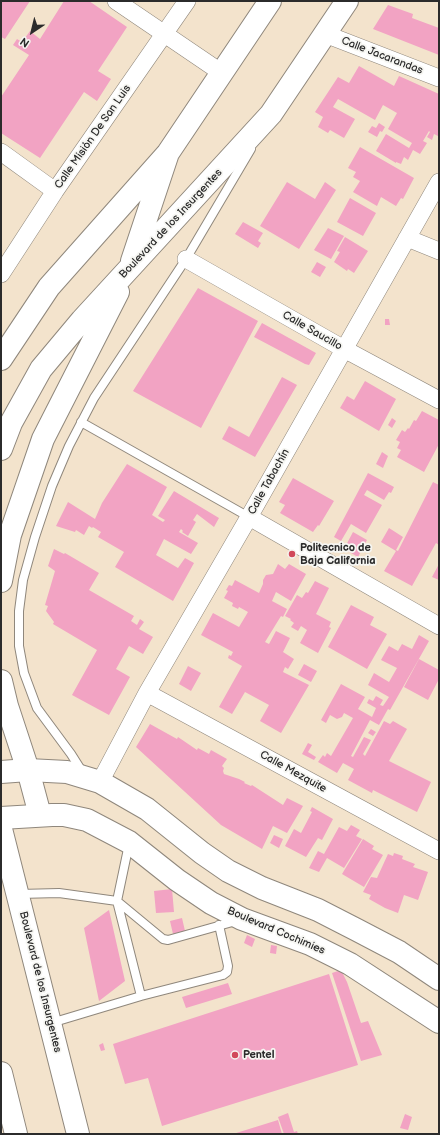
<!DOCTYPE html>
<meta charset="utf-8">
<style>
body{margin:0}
#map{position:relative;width:440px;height:1135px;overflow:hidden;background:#f3e3cc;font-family:"Balsamiq Sans",sans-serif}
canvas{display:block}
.frame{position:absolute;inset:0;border:2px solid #2b2b2b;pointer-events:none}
.north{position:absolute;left:12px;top:12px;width:40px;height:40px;-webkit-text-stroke:3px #f6f6f2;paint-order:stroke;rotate:215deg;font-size:11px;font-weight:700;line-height:16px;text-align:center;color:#2b2b2b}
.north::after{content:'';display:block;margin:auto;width:14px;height:18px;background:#2b2b2b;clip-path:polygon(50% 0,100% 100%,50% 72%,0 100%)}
</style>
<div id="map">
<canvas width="440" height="1135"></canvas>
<div class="frame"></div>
<div class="north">N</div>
</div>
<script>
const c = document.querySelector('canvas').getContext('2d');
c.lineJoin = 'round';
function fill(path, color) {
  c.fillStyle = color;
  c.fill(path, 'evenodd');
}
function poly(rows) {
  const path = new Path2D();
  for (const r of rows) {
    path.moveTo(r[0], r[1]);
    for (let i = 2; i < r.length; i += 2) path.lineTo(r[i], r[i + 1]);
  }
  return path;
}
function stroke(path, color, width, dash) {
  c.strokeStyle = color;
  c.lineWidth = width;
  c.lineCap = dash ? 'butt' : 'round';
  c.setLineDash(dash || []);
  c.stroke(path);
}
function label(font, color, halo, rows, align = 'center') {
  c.font = font + ' "Balsamiq Sans",sans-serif';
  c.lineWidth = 3.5;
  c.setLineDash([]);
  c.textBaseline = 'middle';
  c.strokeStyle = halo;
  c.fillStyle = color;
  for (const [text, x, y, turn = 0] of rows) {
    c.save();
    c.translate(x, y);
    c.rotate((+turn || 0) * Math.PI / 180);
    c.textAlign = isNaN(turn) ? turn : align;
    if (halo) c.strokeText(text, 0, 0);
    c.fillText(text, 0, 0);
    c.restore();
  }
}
fill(poly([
 [1,1,30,1,5,39,1,37],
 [64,1,89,1,127,27,98,71,111,79,97,101,84,92,40,158,1,133,1,97,29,55,13,45,17,39,22,42,30,31,40,39],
 [388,5,413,14,412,18,439,28,439,55,373,29],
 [359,66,394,86,399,76,439,94,439,134,438,136,434,134,432,140,427,137,430,132,429,131,423,141,427,143,420,154,413,150,408,160,404,157,401,164,396,162,396,163,376,151,386,134,409,148,412,143,388,129,397,113,383,105,375,120,338,99,333,107,355,119,344,138,330,130,328,133,318,127,323,117,315,112,338,77,349,83],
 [379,123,385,127,382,132,380,131,377,137,368,132,372,126,376,128],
 [360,147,414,178,403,199,401,198,396,206,381,197,377,206,353,192,360,181,353,177,356,172,348,168],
 [287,182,315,199,325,182,336,190,299,249,260,226],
 [350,198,376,213,363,236,337,222],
 [243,222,263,233,258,241,261,243,258,248,235,234],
 [328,228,344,236,331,259,314,250],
 [345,237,368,251,354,273,348,269,347,271,334,262,340,252,337,251],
 [317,262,326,267,320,277,311,272],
 [198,288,258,321,201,428,133,391],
 [385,319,389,319,390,325,385,325],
 [262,323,316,353,309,365,305,364,254,337],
 [282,377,297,385,255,457,222,439,229,426,249,437],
 [365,381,396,399,379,431,340,408,347,396,354,400],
 [422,411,439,420,439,444,424,472,397,457,401,450,397,448,400,442,396,440,402,430,405,432,408,428,409,429,414,420,416,421],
 [392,418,396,421,392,428,388,425],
 [382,452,388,456,383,468,376,464],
 [127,464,167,487,152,515,163,522,165,520,158,516,174,491,219,518,214,527,197,514,193,520,196,522,188,536,182,532,183,531,181,529,179,532,198,543,191,554,164,539,156,555,178,568,185,558,194,563,173,601,115,567,124,552,98,537,101,532,93,527,92,528,89,526,84,535,76,530,75,532,56,526,68,502,95,519,102,503],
 [368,473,394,487,391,493,389,492,384,500,367,490,364,495,382,505,366,533,351,524,341,541,334,537],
 [293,478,334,501,319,526,318,525,313,532,280,513,285,505,279,502],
 [433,482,439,485,439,545,436,543,412,586,384,571,396,551,381,542,389,528,403,537,396,550,398,551],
 [353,532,367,540,358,557,344,549],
 [54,549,64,554,65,553,99,573,89,590,134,616,131,621,137,625,140,619,144,622,139,629,153,637,143,654,129,646,116,669,130,677,109,715,72,695,97,650,53,624,54,622,46,611,48,606,45,605,55,571,48,566],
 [278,564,285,569,289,564,306,574,291,601,276,592,272,601,287,609,283,617,281,616,265,642,269,644,276,631,290,638,283,652,294,659,288,669,285,667,283,672,309,685,281,733,260,721,269,705,245,692,232,714,219,707,242,666,228,658,229,655,231,656,233,652,201,635,213,613,239,627,248,612,239,607,238,609,232,606,233,603,224,598,228,591,226,590,229,585,232,586,235,580,259,593,263,584,263,580,266,575,273,574],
 [439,564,439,580,432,577],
 [315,581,329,588,316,614,331,622,329,627,331,628,318,653,300,643,307,630,301,626,298,631,291,627,294,623,290,620,291,619,285,616,297,595,302,598,306,592,308,593],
 [351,605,374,617,370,625,387,634,367,669,328,647],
 [419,635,429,641,390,710,388,709,379,725,370,720,351,756,353,757,364,737,371,740,363,754,365,756,384,721,390,724,393,721,407,729,389,761,431,782,417,812,373,790,372,793,348,780,354,769,343,763,337,773,318,762,323,755,325,757,327,753,331,756,353,718,344,713,342,717,337,719,330,715,326,723,321,720,341,684,365,697,358,709,372,717,376,708,367,703,369,699,373,701,376,696,383,700,380,705,383,706,389,697,368,685,374,673,389,682,397,668,381,660,389,646,398,651,402,644,412,649],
 [419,659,439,670,439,679,428,700,404,687],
 [304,664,317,671,311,682,298,675],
 [188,666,201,673,191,691,179,684],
 [150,724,177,739,178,737,197,750,198,748,209,754,211,750,227,759,222,766,224,768,223,771,224,774,239,779,245,782,244,783,251,786,252,785,283,805,287,798,303,806,287,833,273,826,262,849,221,825,136,747],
 [371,729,376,732,373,736,368,733],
 [308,743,312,745,308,752,316,757,314,760,302,754],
 [312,807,333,819,322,840,318,838,306,857,285,846,294,829,301,833,312,812,310,811],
 [351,825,360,830,356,836,362,839,344,868,327,858,319,872,309,868,318,851,324,854,339,827,347,831],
 [274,835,283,839,279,848,270,843],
 [363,839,374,846,372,849,383,855,364,887,342,874],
 [394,853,403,856,402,859,415,864,413,867,428,872,418,900,404,895,398,913,385,908,369,899,371,895,363,892,371,877,377,878,388,854,393,856],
 [172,889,174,912,156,913,154,891],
 [109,910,125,981,99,1001,84,928],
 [182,918,185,931,173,934,170,921],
 [247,935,255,939,252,947,244,943],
 [271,945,277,946,276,954,270,953],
 [341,970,347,982,361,1023,368,1021,382,1055,361,1061,332,973],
 [329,974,358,1065,162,1126,148,1078,125,1084,113,1044],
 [228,983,232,994,186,1008,182,997],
 [103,1043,105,1050,101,1051,99,1045],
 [288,1113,294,1132,297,1131,298,1134,284,1134,278,1117],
 [405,1114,412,1117,408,1130,400,1128],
 [278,1120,282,1134,233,1134]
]), '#f2a3c3');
const service = poly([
 [81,422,249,517],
 [83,773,71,754,37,708,24,673,19,646,19,611,23,580,35,537,52,486,69,446,94,398,186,259,251,149],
 [19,894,59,893,117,901,163,939,168,940,236,921],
 [141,996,223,975,227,972,228,966,219,925],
 [51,1023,141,996,117,901,129,844]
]);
const minor = poly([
 [116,1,222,73],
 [325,34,439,78],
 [1,152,55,191],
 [407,238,439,251],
 [186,259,344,349,439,400],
 [1,274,55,191,187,1],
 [249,517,439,626],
 [147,693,439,851],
 [100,782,147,693,249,517,439,182]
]);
const secondary = poly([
 [1,772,28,770,67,772,100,782,147,809,202,853,228,871,262,888,318,910,357,930,399,952,439,979],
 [1,818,52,815,64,815,87,820,129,842,177,880,211,903,242,919,310,944,350,964,439,1022]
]);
const primary = poly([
 [132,261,168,153],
 [1,359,49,287,168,153,270,1],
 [1,449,11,423,41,369,82,320,271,114,347,1],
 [1,581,10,535,43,439,118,292],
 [1,681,7,706,28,770,40,815],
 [1,829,78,1134],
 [1,1073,16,1134]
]);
stroke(service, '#8f877c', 10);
stroke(minor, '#8f877c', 18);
stroke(secondary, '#8f877c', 24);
stroke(primary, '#8f877c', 24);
stroke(service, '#fff', 8);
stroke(minor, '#fff', 17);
stroke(secondary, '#fff', 22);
stroke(primary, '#fff', 22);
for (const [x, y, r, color] of [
 [292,554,4,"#d1495b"],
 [235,1055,4,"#d1495b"]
]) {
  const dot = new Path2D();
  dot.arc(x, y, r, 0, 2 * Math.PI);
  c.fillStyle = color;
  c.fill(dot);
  stroke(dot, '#f6f6f2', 1.5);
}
label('11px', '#2b2b2b', '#f6f6f2', [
 ["Calle Jacarandas",382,56,21],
 ["Calle Misión De San Luis",93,137,-55],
 ["Boulevard de los Insurgentes",171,224,-47],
 ["Calle Saucillo",312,331,30],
 ["Calle Tabachín",269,482,-61],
 ["Calle Mezquite",293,772,29],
 ["Boulevard Cochimies",276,931,23],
 ["Boulevard de los Insurgentes",40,982,76]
]);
label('bold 11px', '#2b2b2b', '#f6f6f2', [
 ["Politecnico de",300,548],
 ["Baja California",300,561],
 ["Pentel",243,1055]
], 'left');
</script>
